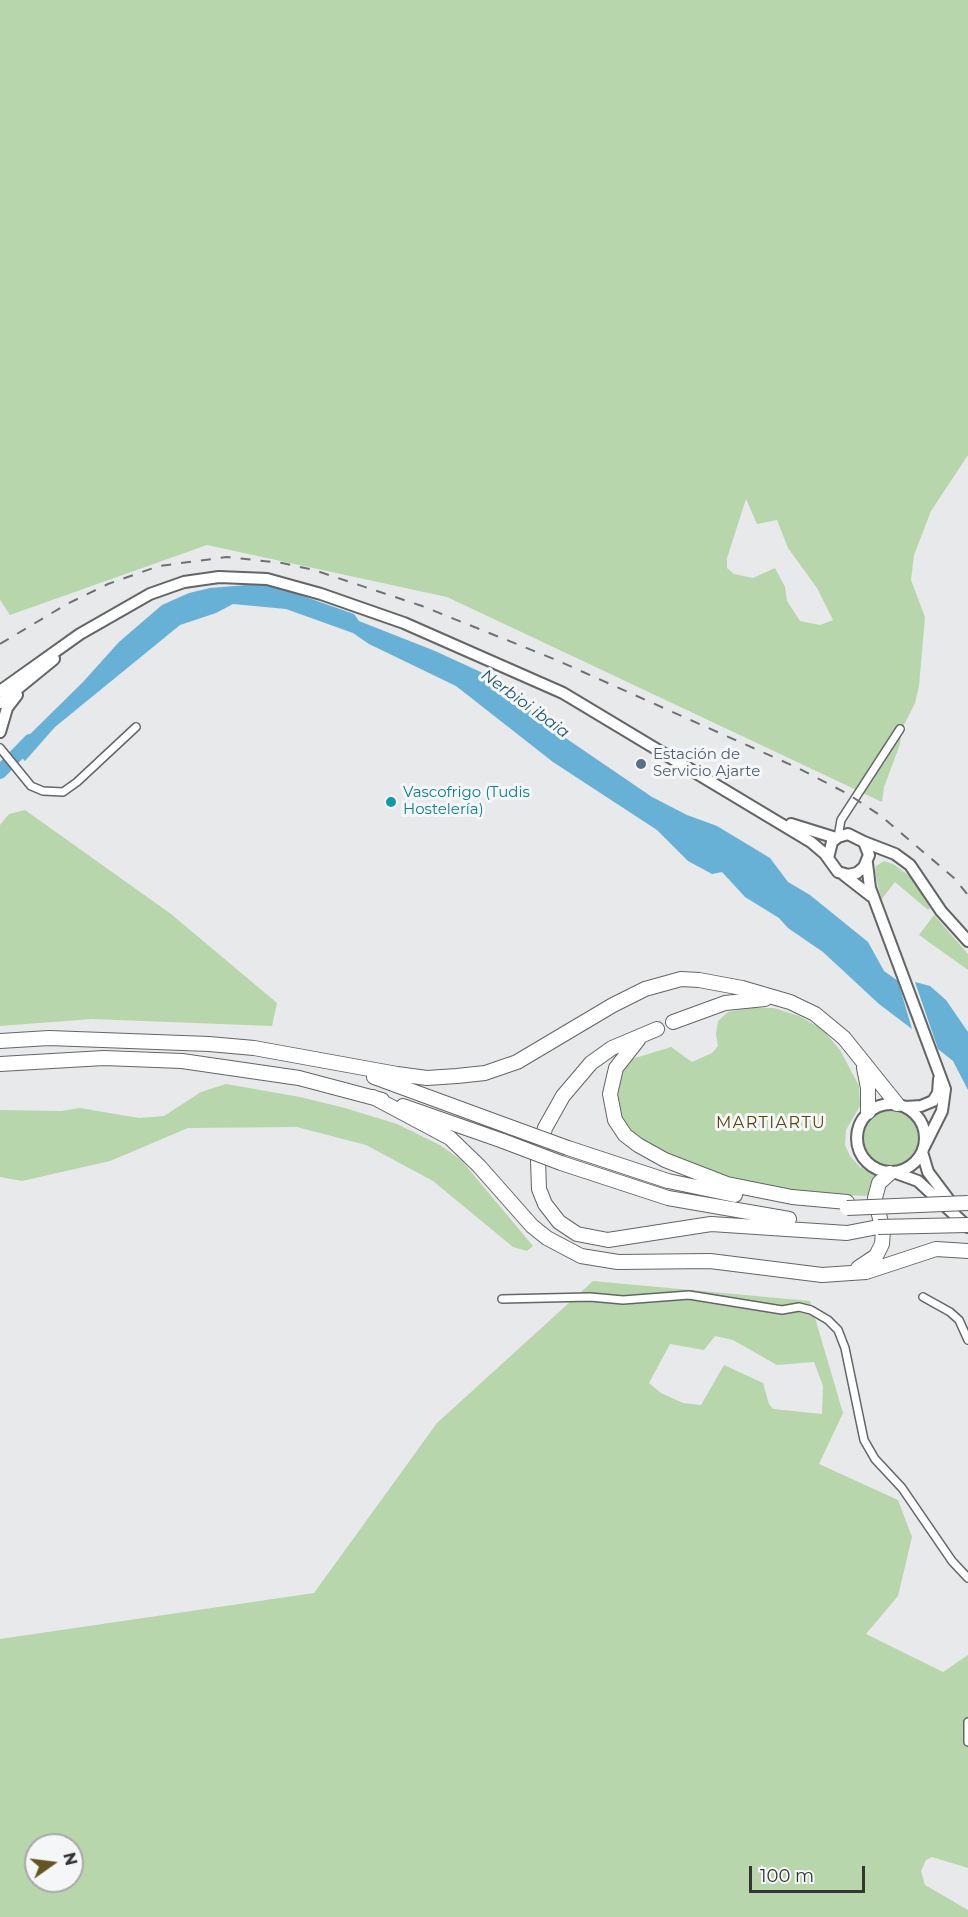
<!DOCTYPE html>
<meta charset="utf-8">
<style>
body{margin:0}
#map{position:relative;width:968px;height:1917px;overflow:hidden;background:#e7e9eb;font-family:Montserrat,sans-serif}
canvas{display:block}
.north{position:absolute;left:24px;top:1833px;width:60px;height:60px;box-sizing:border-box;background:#f5f6f8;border:2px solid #a8a9aa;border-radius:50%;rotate:76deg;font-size:16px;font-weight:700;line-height:24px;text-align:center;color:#353536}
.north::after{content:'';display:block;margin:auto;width:21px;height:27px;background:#635623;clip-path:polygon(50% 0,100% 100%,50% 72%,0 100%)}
.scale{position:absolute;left:749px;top:1866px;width:116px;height:27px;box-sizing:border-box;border:3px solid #353536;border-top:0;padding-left:8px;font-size:18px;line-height:21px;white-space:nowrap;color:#353536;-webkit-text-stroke:4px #f5f6f8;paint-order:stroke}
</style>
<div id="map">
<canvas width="968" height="1917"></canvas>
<div class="north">N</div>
<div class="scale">100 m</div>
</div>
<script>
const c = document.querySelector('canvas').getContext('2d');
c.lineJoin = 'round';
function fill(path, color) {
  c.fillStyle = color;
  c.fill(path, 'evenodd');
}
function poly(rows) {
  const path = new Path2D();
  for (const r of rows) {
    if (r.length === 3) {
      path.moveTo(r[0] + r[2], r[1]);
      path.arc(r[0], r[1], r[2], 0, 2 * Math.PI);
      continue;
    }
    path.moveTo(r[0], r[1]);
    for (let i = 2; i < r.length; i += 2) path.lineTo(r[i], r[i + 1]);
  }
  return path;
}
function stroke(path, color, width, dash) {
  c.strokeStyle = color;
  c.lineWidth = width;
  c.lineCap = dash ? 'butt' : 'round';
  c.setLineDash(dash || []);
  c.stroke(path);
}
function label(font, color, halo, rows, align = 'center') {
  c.font = font + ' Montserrat,sans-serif';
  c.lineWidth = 6;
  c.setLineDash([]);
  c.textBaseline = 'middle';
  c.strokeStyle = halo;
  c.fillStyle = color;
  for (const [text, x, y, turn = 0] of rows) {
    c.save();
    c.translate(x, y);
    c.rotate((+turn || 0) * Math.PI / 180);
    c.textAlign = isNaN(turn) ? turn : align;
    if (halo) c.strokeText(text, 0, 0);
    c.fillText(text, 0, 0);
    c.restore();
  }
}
fill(poly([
 [0,0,968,0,968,455,931,511,914,555,911,580,925,617,919,686,915,703,902,729,900,744,884,787,882,802,447,597,207,545,10,615,0,600],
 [746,499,757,524,777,520,788,548,817,588,833,620,820,625,800,621,787,601,785,587,775,568,753,578,734,574,727,568,727,558],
 [25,810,171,914,277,1003,272,1026,92,1019,0,1026,0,825,9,814],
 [884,861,893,864,911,877,930,908,928,910,895,882,881,900,875,871,876,866],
 [934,915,968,954,968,970,919,935],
 [747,1008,774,1008,799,1016,822,1029,840,1050,859,1086,860,1106,846,1130,845,1145,850,1156,860,1167,878,1177,870,1196,804,1194,726,1178,654,1148,630,1132,617,1114,617,1085,623,1070,632,1059,671,1047,692,1062,712,1053,718,1046,716,1034,718,1021,728,1012],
 [226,1084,300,1097,345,1108,397,1124,440,1145,461,1160,533,1246,527,1251,513,1247,433,1181,366,1145,297,1127,188,1128,110,1161,22,1181,0,1177,0,1110,61,1111,80,1108,139,1118,164,1116,201,1092],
 [891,1138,28],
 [593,1281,810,1301,843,1413,819,1464,898,1500,912,1537,898,1596,866,1634,943,1672,968,1655,968,1868,932,1857,926,1860,921,1871,925,1885,968,1910,968,1917,0,1917,0,1639,314,1593,437,1423],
 [715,1336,733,1340,777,1365,814,1362,823,1386,822,1414,773,1409,769,1404,763,1383,724,1365,701,1405,683,1403,661,1393,649,1383,670,1344,704,1350],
 [36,1845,72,1845,72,1881,36,1881]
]), '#b7d6ab');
fill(poly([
 [259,584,283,589,354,614,359,621,435,651,485,674,518,697,534,714,567,739,652,797,687,815,717,826,770,858,788,882,810,895,868,942,884,971,898,981,912,1029,879,1004,823,952,788,928,779,918,745,897,722,872,712,874,688,861,657,830,553,762,456,686,369,644,353,633,286,609,233,604,216,613,180,625,55,727,25,761,14,750,83,682,119,642,162,605,189,593,210,588],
 [915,982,930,986,946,1000,968,1032,968,1090,953,1061,938,1049]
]), '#67b0d6');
stroke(poly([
 [0,772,30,741]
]), '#67b0d6', 14);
const street = poly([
 [0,748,31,786,43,791,63,792,77,782,136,727],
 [838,837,841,820,900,729],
 [923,1297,950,1312,959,1320,968,1340],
 [502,1299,590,1297,623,1300,689,1295,782,1310,799,1307,811,1310,828,1320,838,1330,845,1348,864,1440,875,1459,902,1488,952,1561,968,1578],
 [968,1722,968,1742]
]);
const primary = poly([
 [0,691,80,634,150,594,184,582,219,577,267,579,321,594,404,623,563,693,811,842,825,854,838,872,848,875,857,873,864,867,869,855,864,842,848,834,838,837,832,842,828,858],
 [0,703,54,659],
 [0,732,7,708,17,695],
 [791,824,836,838],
 [864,842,895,854,910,865,941,911,968,941],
 [867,863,870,888,945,1089,942,1111,923,1149],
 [844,875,871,896],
 [891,1138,34],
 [905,1107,921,1106,933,1101,938,1093,939,1079],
 [922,1152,928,1172,955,1208],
 [896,1173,918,1181,968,1227]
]);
const highway = poly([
 [673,1022,725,1003,765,999],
 [657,1029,612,1048,591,1063,563,1096,545,1128,538,1160,539,1189,545,1204,559,1222,577,1234,608,1240,711,1224,847,1233,878,1227],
 [638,1040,616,1068,610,1094,615,1120,625,1135,638,1145,665,1160,727,1184,792,1197,847,1202],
 [0,1041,49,1038,209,1044,254,1048,397,1074,427,1078,457,1076,485,1073,517,1062,613,1005,645,989,681,979,699,980,742,988,790,1002,815,1014,844,1038,897,1104],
 [0,1064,104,1058,182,1061,299,1078,382,1100],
 [864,1068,868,1088,868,1112],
 [374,1077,513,1128],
 [373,1097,450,1138,479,1166,532,1226,547,1238,581,1256,618,1262,710,1261,822,1275,866,1272,936,1249,968,1251],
 [403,1106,503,1141],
 [568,1148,668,1181,735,1195],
 [561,1163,668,1198,789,1219],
 [858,1268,876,1256,882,1244,883,1231,875,1198,879,1183,890,1173]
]);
stroke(street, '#636566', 10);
stroke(primary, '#636566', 14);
stroke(highway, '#636566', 16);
stroke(street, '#fff', 7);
stroke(primary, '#fff', 10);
stroke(highway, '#fff', 14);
stroke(poly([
 [0,644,67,604,108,584,159,566,227,557,282,563,314,570,422,606,554,659,798,768,848,794,881,816,954,878,968,895]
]), '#6f7071', 2, [10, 10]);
const highwayBridge = poly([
 [513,1128,568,1148],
 [503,1141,561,1163],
 [847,1208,968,1203],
 [878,1227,968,1225]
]);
stroke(highwayBridge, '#636566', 16, []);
stroke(highwayBridge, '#fff', 14);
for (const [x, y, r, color] of [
 [641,764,6,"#5c6f8a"],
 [391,802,6,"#0f9aa8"]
]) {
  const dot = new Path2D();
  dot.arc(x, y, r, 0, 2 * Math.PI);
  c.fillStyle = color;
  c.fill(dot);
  stroke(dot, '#f5f6f8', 2);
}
label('15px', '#4e5e75', '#f5f6f8', [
 ["Estación de",653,755],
 ["Servicio Ajarte",653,772]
], 'left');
label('15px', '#0d838f', '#f5f6f8', [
 ["Vascofrigo (Tudis",403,793],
 ["Hostelería)",403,810]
], 'left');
label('italic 16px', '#1a536e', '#f5f6f8', [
 ["Nerbioi ibaia",525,704,36]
]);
c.letterSpacing = '1.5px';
label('16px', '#564705', '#f5f6f8', [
 ["MARTIARTU",771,1123]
]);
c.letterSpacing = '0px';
</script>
